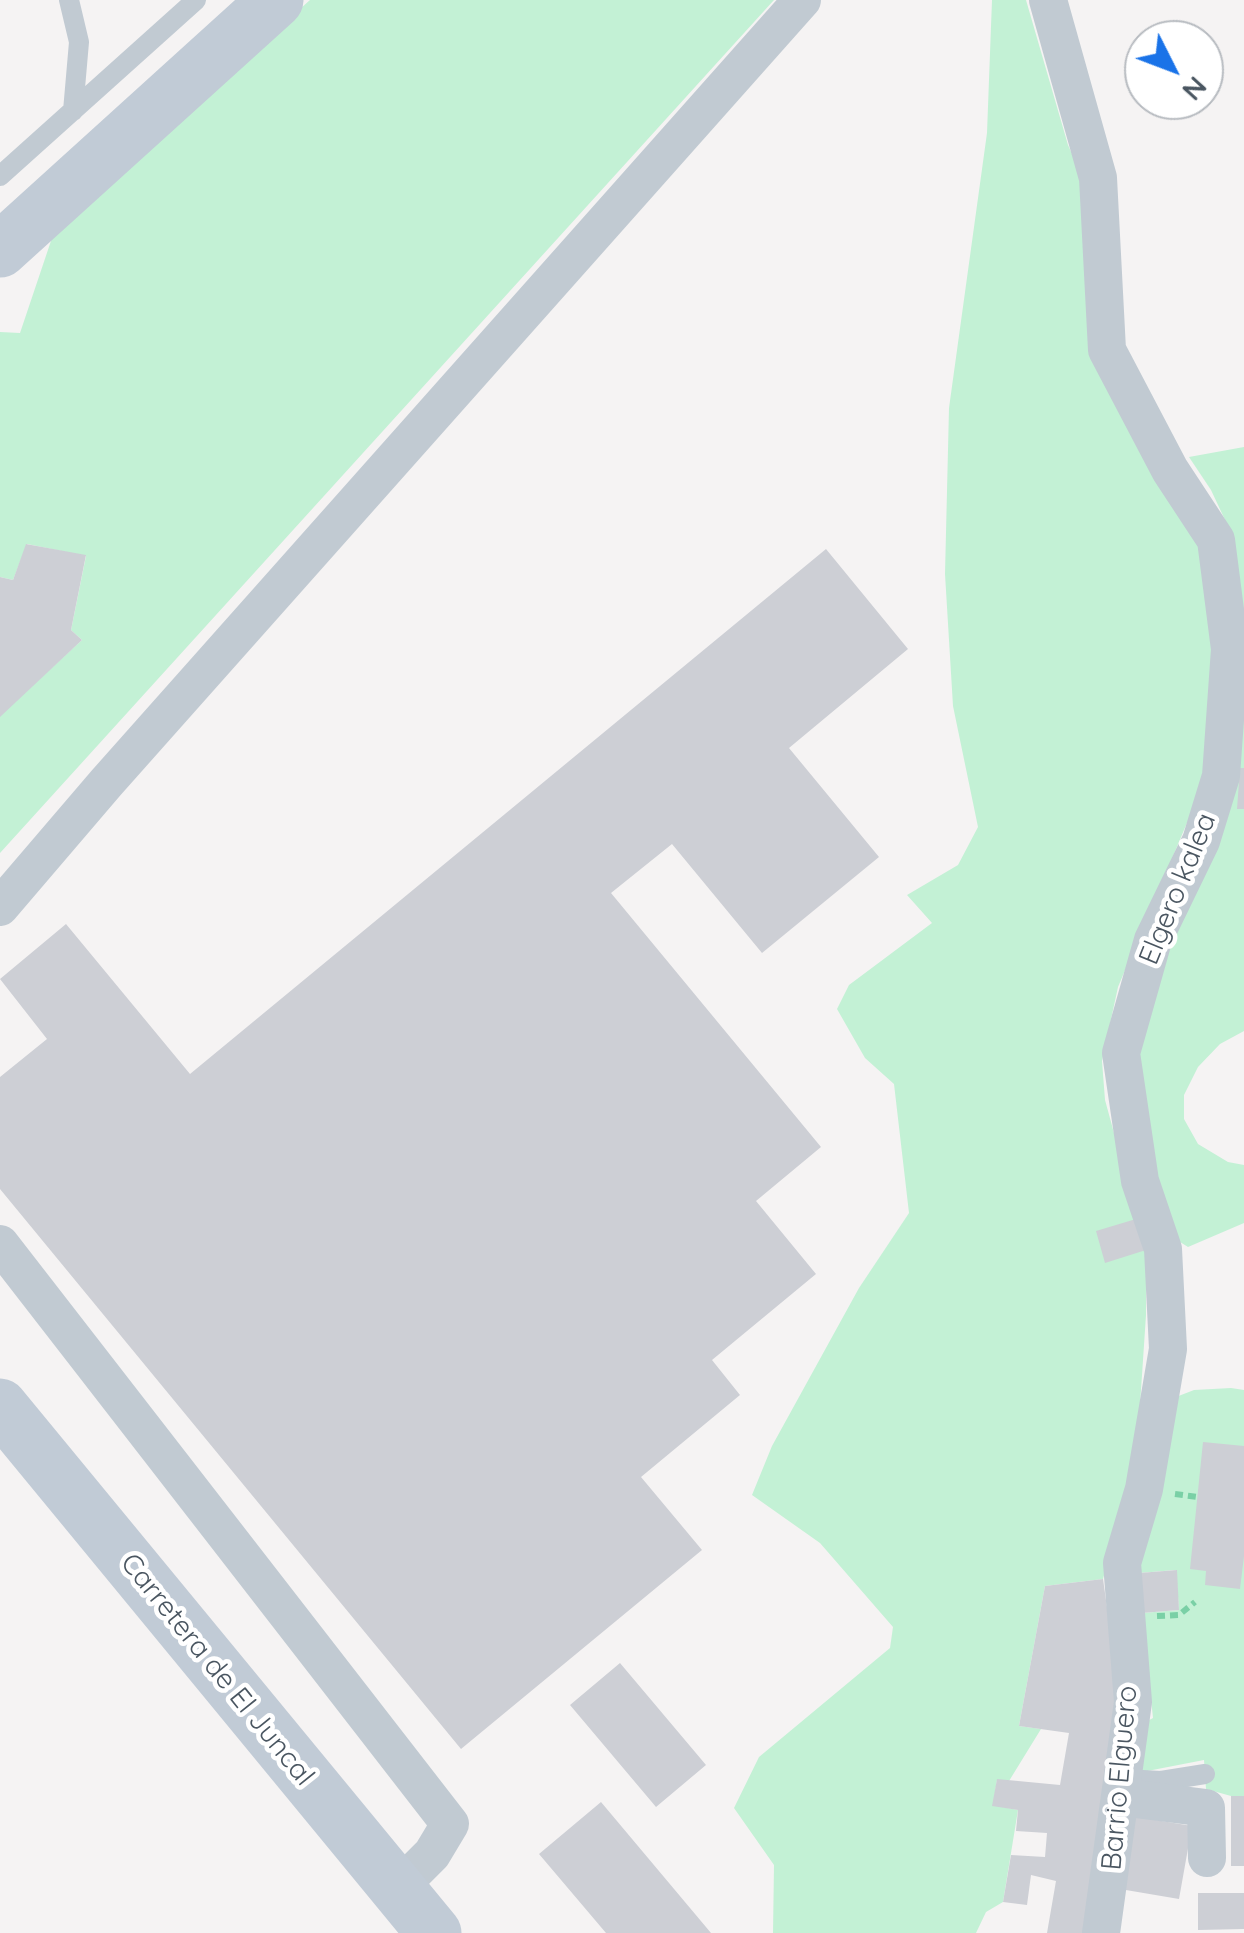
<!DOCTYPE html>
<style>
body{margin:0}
#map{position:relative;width:1244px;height:1933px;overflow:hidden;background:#f5f3f3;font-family:Quicksand,sans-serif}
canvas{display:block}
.north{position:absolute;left:1124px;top:20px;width:100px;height:100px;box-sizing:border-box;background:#fff;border:2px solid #b7bbc0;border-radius:50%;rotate:132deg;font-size:28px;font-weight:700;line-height:40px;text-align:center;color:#4a5661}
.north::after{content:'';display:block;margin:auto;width:35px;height:45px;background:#1a73e8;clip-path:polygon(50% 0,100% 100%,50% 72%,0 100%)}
</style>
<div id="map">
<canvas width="1244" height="1933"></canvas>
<div class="north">N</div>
</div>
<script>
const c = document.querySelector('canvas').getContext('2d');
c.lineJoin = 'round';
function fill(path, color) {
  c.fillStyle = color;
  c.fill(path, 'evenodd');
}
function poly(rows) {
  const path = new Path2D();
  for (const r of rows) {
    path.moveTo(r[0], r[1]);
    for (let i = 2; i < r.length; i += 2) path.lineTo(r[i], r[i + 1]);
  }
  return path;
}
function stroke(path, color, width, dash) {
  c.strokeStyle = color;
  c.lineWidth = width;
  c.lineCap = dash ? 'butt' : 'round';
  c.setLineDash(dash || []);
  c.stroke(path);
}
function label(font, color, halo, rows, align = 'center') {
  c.font = font + ' Quicksand,sans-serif';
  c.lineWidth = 9;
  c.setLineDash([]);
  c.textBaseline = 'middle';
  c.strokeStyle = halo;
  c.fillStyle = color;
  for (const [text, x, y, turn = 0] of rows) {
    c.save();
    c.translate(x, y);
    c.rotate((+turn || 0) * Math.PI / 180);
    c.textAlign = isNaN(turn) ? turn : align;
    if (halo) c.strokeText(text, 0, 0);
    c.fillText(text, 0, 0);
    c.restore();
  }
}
fill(poly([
 [310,0,774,0,0,853,0,715,82,640,71,630,86,556,27,544,13,580,0,577,0,332,20,333,55,229],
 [992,0,1026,0,1068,145,1087,187,1093,325,1205,549,1215,661,1205,780,1118,987,1102,1061,1105,1100,1146,1250,1146,1315,1139,1420,1121,1513,1103,1579,1045,1586,1019,1726,1041,1729,1009,1781,997,1780,993,1805,1018,1810,1003,1902,986,1912,976,1933,773,1933,774,1865,734,1808,759,1757,890,1648,893,1627,820,1543,752,1495,772,1446,859,1288,909,1213,894,1084,865,1058,837,1009,849,985,932,923,907,895,958,865,978,827,953,706,945,574,949,408,987,133],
 [1244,447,1244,1031,1220,1044,1198,1067,1184,1095,1184,1119,1198,1144,1228,1162,1244,1165,1244,1223,1188,1247,1169,1235,1157,1201,1136,1042,1161,955,1201,871,1233,537,1211,490,1189,457],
 [1231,1388,1244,1390,1244,1796,1231,1796,1206,1789,1204,1760,1137,1773,1140,1725,1153,1718,1142,1613,1179,1610,1176,1570,1139,1573,1176,1397,1194,1390]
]), '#c3f1d5');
fill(poly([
 [26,544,86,555,71,630,82,640,0,717,0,577,13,580],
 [826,549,908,649,789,748,879,857,762,953,672,844,611,893,821,1147,756,1201,816,1274,712,1360,740,1395,641,1477,702,1550,461,1749,0,1189,0,1077,47,1039,0,979,66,924,190,1074],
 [1240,768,1244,768,1244,809,1237,809],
 [1136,1219,1146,1250,1105,1263,1096,1231],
 [1203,1442,1244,1446,1244,1556,1240,1589,1205,1585,1206,1571,1190,1569],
 [1177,1570,1179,1610,1142,1613,1139,1573],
 [1103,1579,1115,1664,1114,1723,1083,1933,1047,1933,1056,1881,1031,1875,1027,1905,1003,1902,1011,1855,1045,1857,1047,1833,1016,1831,1018,1810,992,1806,997,1779,1060,1785,1069,1733,1019,1726,1045,1586],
 [620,1663,706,1765,656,1807,570,1705],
 [1231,1796,1244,1796,1244,1866,1231,1866],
 [601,1802,711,1933,606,1933,539,1854],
 [1132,1816,1192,1826,1179,1899,1120,1889],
 [1198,1893,1244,1893,1244,1929,1198,1930]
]), '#cdcfd5');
stroke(poly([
 [1175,1494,1197,1497],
 [1157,1616,1179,1615,1195,1602]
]), '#7ad0a6', 6, [8, 5]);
stroke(poly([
 [69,0,79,42,73,111],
 [0,176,196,0],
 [1124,1779,1161,1781,1205,1774]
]), '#c1cad2', 20);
stroke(poly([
 [1048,0,1098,178,1107,350,1170,470,1216,540,1230,649,1221,776,1201,841,1153,940,1121,1053,1140,1181,1163,1249,1168,1349,1144,1489,1122,1563,1133,1702,1101,1933],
 [0,907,106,783,802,0],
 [0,1244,450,1824,432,1854,397,1889],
 [1120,1797,1206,1808,1207,1858]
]), '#c1cad2', 38);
stroke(poly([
 [0,250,276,0],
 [0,1406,434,1933]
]), '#c1cbd6', 55);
label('28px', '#4a5661', '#fff', [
 ["Elgero kalea",1178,889,-68],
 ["Carretera de El Juncal",217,1670,51],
 ["Barrio Elguero",1120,1778,-85]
]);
</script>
